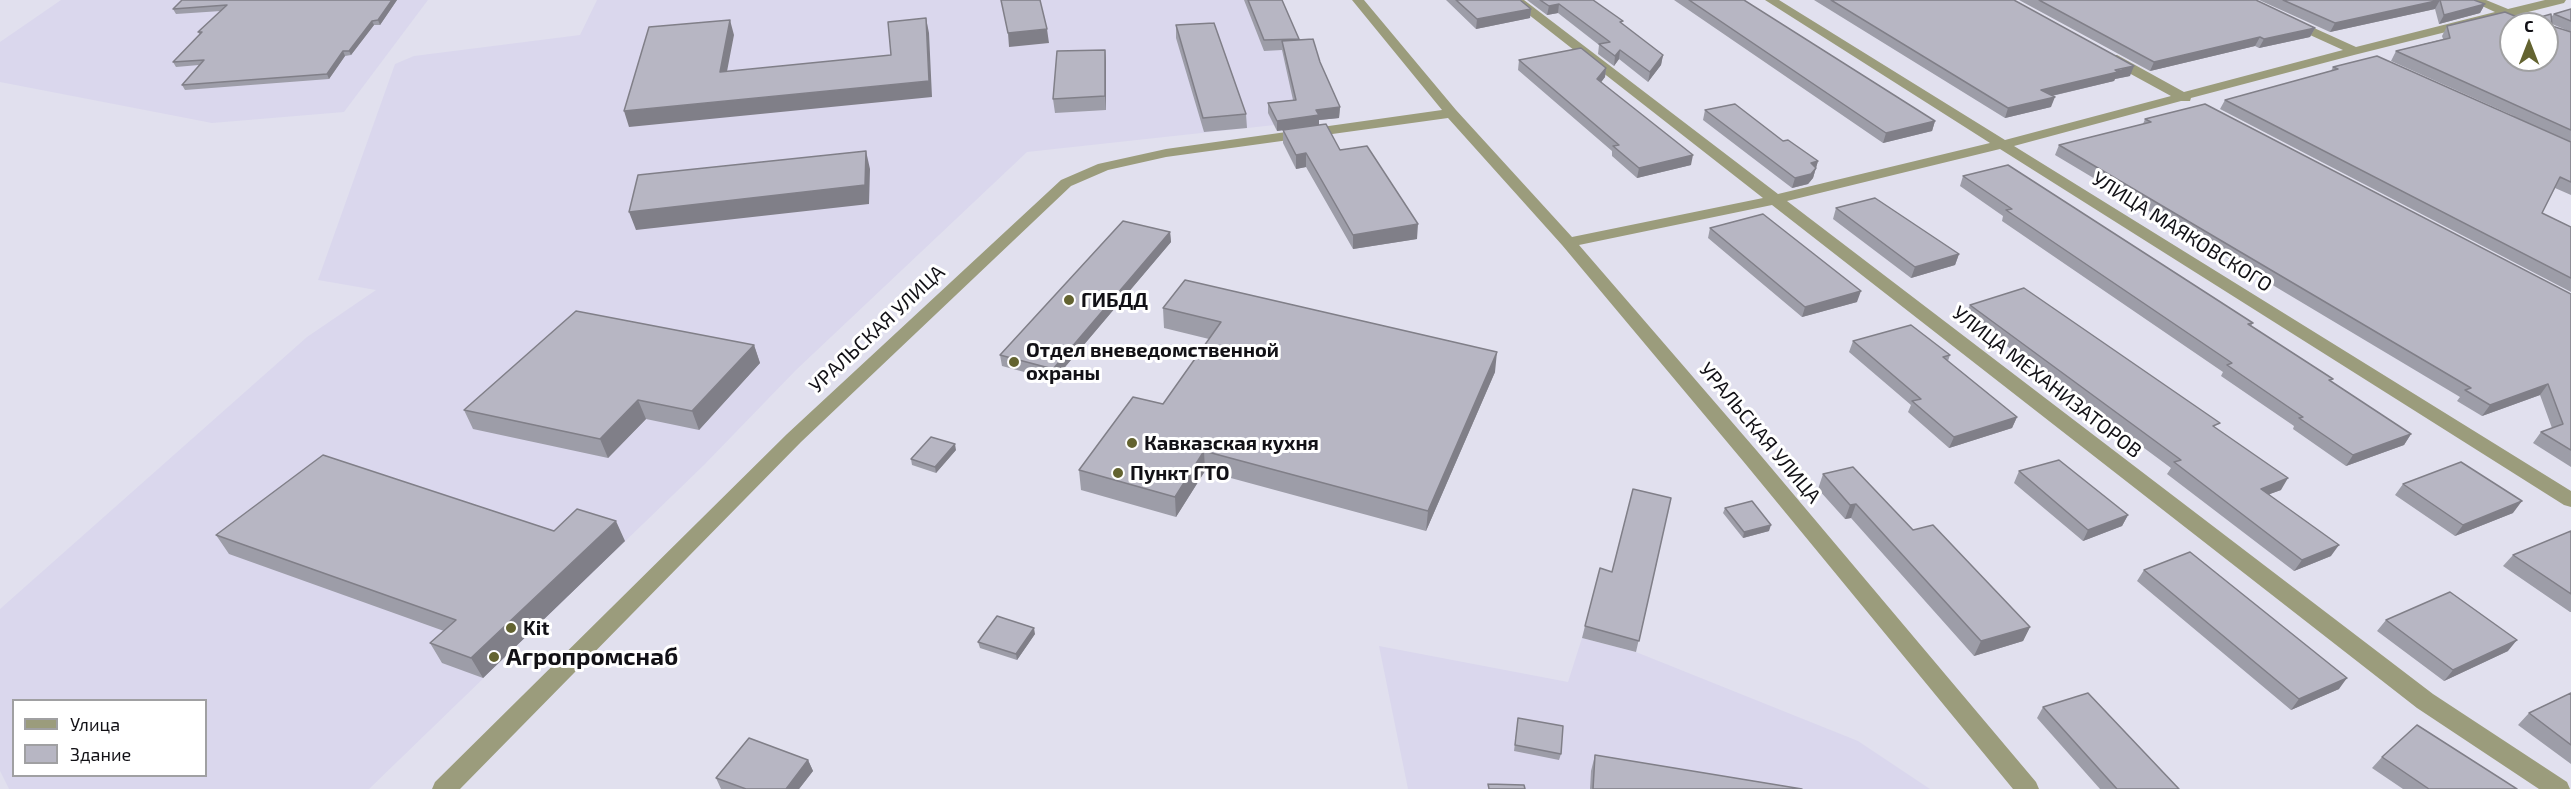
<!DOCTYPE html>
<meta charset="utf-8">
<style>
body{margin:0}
#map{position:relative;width:2571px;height:789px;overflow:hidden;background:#e1e0ee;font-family:"Exo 2",sans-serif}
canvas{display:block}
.legend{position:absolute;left:12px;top:699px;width:195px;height:78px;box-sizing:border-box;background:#fff;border:2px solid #a0a0a2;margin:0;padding:8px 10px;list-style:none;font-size:18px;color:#121116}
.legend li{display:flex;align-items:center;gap:12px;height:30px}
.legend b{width:30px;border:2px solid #a0a0a2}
.north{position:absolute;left:2499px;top:12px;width:60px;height:60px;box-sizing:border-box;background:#fff;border:2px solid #a0a0a2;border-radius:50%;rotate:0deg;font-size:16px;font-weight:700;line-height:24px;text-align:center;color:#121116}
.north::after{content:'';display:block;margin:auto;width:21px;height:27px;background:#636330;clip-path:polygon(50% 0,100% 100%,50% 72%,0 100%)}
</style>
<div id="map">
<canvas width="2571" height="789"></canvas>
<ul class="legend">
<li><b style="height:8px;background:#9b9c7c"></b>Улица</li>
<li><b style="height:16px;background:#b7b6c3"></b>Здание</li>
</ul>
<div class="north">С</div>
</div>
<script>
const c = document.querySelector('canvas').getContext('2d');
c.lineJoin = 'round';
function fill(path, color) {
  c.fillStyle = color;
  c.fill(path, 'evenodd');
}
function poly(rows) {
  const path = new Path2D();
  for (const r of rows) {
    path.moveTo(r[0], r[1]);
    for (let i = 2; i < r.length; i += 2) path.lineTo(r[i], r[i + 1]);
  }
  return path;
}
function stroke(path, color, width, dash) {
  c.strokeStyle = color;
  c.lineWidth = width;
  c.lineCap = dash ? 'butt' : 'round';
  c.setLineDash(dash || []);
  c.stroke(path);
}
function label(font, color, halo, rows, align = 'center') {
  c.font = font + ' "Exo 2",sans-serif';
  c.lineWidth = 6;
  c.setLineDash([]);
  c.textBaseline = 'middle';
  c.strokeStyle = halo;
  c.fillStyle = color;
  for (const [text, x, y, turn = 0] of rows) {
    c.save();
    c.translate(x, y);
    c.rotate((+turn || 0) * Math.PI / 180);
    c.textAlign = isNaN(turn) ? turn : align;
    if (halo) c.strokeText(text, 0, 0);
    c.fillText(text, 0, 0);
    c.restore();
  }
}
fill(poly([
 [61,0,428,0,344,112,212,123,0,82,0,42],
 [597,0,1261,0,1339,118,1027,152,796,370,704,465,369,789,9,789,0,771,0,609,307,337,376,290,318,280,395,64,414,56,580,35],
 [14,700,206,700,206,776,14,776],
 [1582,638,1636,652,1858,741,1930,789,1408,789,1379,646,1568,682]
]), '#dad7ed');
fill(poly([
 [1352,0,1364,0,1456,110,1572,237,1763,198,1510,0,1524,0,1778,194,1990,143,1765,0,1779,0,2005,140,2171,96,2107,61,2106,58,2107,55,2117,55,2184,92,2343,50,2288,25,2286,22,2292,18,2356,47,2495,12,2469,0,2486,0,2508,9,2545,0,2566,0,2564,3,2520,14,2541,24,2524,24,2506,17,2354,55,2191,98,2190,101,2181,101,2014,146,2571,491,2571,507,2564,505,2000,149,1787,201,2433,694,2567,782,2570,789,2539,789,2417,708,1772,205,1579,245,1757,451,2036,782,2039,789,2013,789,1743,461,1562,245,1448,118,1166,157,1108,170,1071,186,801,442,460,789,432,789,435,782,787,434,1061,180,1098,164,1166,149,1442,110,1352,0]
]), '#9b9c7c');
fill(poly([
 [182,0,397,0,380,25,374,25,351,55,345,56,329,79,185,90,182,85,199,65,176,67,173,62,200,35,198,32,221,11,176,14,173,9],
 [1244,0,1282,0,1299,40,1320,62,1340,107,1339,118,1319,120,1319,125,1417,239,1353,249,1306,167,1296,169,1283,143,1283,130,1277,131,1268,113,1268,103,1293,100,1282,50,1264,51],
 [1446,0,1520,0,1531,9,1530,18,1476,29],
 [1527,0,1593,0,1622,24,1663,55,1661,65,1648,82,1619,59,1614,66,1598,54,1599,45,1558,13,1547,15],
 [1674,0,1744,0,1935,121,1932,131,1883,143],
 [1814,0,2014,0,2130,76,2115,79,2114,81,2052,96,2051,107,2005,118],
 [2019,0,2256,0,2315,28,2310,37,2259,48,2255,46,2150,71],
 [2259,0,2474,0,2485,4,2480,13,2439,24,2435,9,2330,32],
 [2571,9,2571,32,2552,24,2552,26,2571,32,2571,195,2555,188,2542,213,2571,227,2571,292,2220,109,2225,100,2331,71,2333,67,2514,116,2391,61,2396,51,2443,39,2442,36,2447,26,2527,21,2551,17,2554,14],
 [1176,25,1246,114,1247,128,1204,132,1176,38],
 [1105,50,1106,63,1106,110,1055,113,1053,99],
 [1519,60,1606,68,1605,77,1601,82,1691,165,1637,178,1612,156,1612,151,1518,70],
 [1705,110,1783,141,1818,161,1813,178,1808,184,1792,188,1703,120],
 [2145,119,2571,294,2571,467,2533,443,2541,432,2552,428,2540,395,2482,416,2457,401,2460,397,2055,155,2059,145,2143,124],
 [1963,176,2253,323,2251,326,2331,382,2411,434,2404,445,2346,466,2293,429,2294,426,2221,376,2223,372,2002,221,2003,216,1960,186],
 [1836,208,1959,254,1955,265,1911,278,1833,219],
 [1710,228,1857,302,1802,317,1708,238],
 [1170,232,1171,242,1054,380,1002,366,1000,355],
 [1970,305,2217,429,2281,490,2269,494,2331,556,2294,571,2167,474,2171,468,1965,315],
 [1163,308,1495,372,1426,531,1205,471,1176,517,1081,490,1079,470,1163,404,1209,339,1164,328],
 [1853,341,1950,355,1948,361,2017,417,2012,428,1949,448,1908,412,1911,405,1849,352],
 [754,345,760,363,699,430,646,419,608,458,473,429,464,410],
 [956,450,936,473,912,465,911,459],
 [2019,471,2128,515,2122,526,2083,541,2014,483],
 [1823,474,1913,530,2030,627,2023,641,1974,656,1851,518,1845,519,1818,489],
 [2403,484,2513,513,2455,536,2395,495],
 [1671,498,1636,652,1582,638,1585,626,1612,572],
 [1725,508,1769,531,1743,538,1723,513],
 [554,531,625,541,483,678,442,663,430,643,444,631,229,554,216,535],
 [2571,531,2571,612,2570,612,2503,566,2513,555],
 [2144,570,2339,689,2291,710,2137,581],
 [2386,620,2508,651,2444,681,2377,631],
 [1035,634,1017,660,980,648,978,642],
 [2571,693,2571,764,2518,725,2529,713],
 [2043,707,2179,789,2100,789,2037,718],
 [1518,718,1561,754,1559,760,1514,751],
 [1595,755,1802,789,1590,789,1591,771],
 [2382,757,2517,789,2403,789,2372,768],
 [808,760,813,771,799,789,721,789,716,778]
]), '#9d9da8');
fill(poly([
 [392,0,397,0,380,25,378,20],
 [2440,0,2435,9,2330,32,2335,23],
 [1559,4,1558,13,1547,15,1549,6],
 [2485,4,2480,13,2439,24,2444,15],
 [1531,9,1530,18,1476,29,1477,19],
 [926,18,929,33,932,97,629,127,624,111,929,81],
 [730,20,734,35,724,87,720,72],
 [372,21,374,25,351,55,349,51],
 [2315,28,2310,37,2259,48,2264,39],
 [1047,29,1049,43,1009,47,1008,33],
 [2260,37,2255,46,2150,71,2154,62],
 [1105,50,1106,63,1106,110,1105,96],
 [1620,50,1619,59,1614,66,1615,56],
 [343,51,345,56,329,79,327,74],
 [1663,55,1661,65,1648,82,1650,72],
 [2134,66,2130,76,2115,79,2114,81,2038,99,2041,90],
 [1606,68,1605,77,1596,89,1597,79],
 [2055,97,2051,107,2005,118,2008,108],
 [1340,107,1339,118,1319,120,1319,125,1277,131,1277,121,1316,110],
 [1935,121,1932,131,1883,143,1886,133],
 [866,151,870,169,869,204,636,230,629,212],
 [1306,153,1306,167,1296,169,1296,155],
 [1693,155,1691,165,1637,178,1639,168],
 [1818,161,1813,178,1808,184,1792,188,1795,178,1811,163],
 [1418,224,1417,239,1353,249,1353,235],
 [1170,232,1171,242,1054,380,1053,369],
 [1959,254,1955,265,1911,278,1915,267],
 [1861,291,1857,302,1802,317,1805,307],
 [754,345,760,363,699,430,692,411],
 [1497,352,1495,372,1426,531,1428,511],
 [2548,384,2540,395,2482,416,2490,405],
 [638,400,646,419,608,458,600,439],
 [2017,417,2012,428,1949,448,1954,437],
 [2411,434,2404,445,2346,466,2353,455],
 [955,444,956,450,936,473,935,467],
 [1204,451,1205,471,1176,517,1175,497],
 [2288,478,2281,490,2254,500,2261,489],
 [2522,501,2513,513,2455,536,2463,525],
 [1856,504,1851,518,1845,519,1850,505],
 [2128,515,2122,526,2083,541,2088,530],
 [616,521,625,541,483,678,471,658],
 [1771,525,1769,531,1743,538,1744,532],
 [2339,545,2331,556,2294,571,2302,560],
 [2030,627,2023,641,1974,656,1981,641],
 [1034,628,1035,634,1017,660,1016,654],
 [2517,640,2508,651,2444,681,2453,670],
 [2347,678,2339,689,2291,710,2299,699],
 [808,760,813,771,799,789,786,789]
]), '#807f88');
const building = poly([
 [182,0,392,0,378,20,372,21,349,51,343,51,327,74,182,85,204,60,173,62,202,32,198,32,227,5,173,9,182,0],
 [1001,0,1040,0,1047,29,1008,33,1001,0],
 [1248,0,1282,0,1299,39,1264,40,1248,0],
 [1456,0,1520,0,1531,9,1477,19,1456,0],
 [1540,0,1593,0,1623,21,1620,22,1663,55,1650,72,1620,50,1615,56,1599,44,1610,42,1559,4,1549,6,1540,0],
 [1689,0,1744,0,1935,121,1886,133,1689,0],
 [1831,0,2014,0,2134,66,2115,70,2118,72,2041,90,2055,97,2008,108,1831,0],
 [2039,0,2256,0,2315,28,2264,39,2260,37,2154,62,2039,0],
 [2283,0,2440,0,2335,23,2283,0],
 [2440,0,2474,0,2485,4,2444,15,2440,0],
 [2571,9,2571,21,2554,14,2571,9],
 [2505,12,2527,21,2551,14,2552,26,2571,32,2571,130,2396,51,2450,38,2447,26,2505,12],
 [2511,24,2547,24,2547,60,2511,60,2511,24],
 [926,18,929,81,624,111,649,27,730,20,720,72,891,55,888,22,926,18],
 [1214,23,1246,114,1203,118,1176,25,1214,23],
 [1313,39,1320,62,1340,107,1316,110,1319,115,1277,121,1268,103,1296,100,1282,41,1313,39],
 [1581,48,1606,68,1597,79,1693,155,1639,168,1613,146,1619,145,1519,60,1581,48],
 [1105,50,1105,96,1053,99,1057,51,1105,50],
 [2377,56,2571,142,2571,182,2560,177,2542,213,2571,227,2571,278,2225,100,2338,69,2333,67,2377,56],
 [1735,104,1783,141,1788,140,1818,161,1811,163,1816,168,1811,174,1795,178,1705,110,1735,104],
 [2205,104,2571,294,2571,450,2541,432,2563,424,2548,384,2490,405,2465,390,2471,388,2059,145,2151,122,2145,119,2205,104],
 [1326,124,1340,150,1367,146,1418,224,1353,235,1306,153,1296,155,1283,130,1326,124],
 [866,151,865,185,629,212,638,175,866,151],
 [2008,165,2253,323,2248,324,2333,379,2329,380,2411,434,2353,455,2299,418,2303,417,2227,365,2232,363,2006,210,2012,209,1963,176,2008,165],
 [1875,198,1959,254,1915,267,1836,208,1875,198],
 [1763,214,1861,291,1805,307,1710,228,1763,214],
 [1123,221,1170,232,1053,369,1000,355,1123,221],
 [1185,280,1497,352,1428,511,1204,451,1175,497,1079,470,1133,397,1163,404,1221,322,1163,308,1185,280],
 [2024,288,2220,423,2213,426,2288,478,2261,489,2339,545,2302,560,2174,462,2181,460,1970,305,2024,288],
 [576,311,754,345,692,411,638,400,600,439,464,410,576,311],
 [1911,325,1950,355,1943,357,2017,417,1954,437,1912,401,1921,399,1853,341,1911,325],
 [931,437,955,444,935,467,911,459,931,437],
 [323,455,554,531,577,509,616,521,471,658,430,643,456,620,216,535,323,455],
 [2059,460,2128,515,2088,530,2019,471,2059,460],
 [2461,462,2522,501,2463,525,2403,484,2461,462],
 [1853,467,1913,530,1933,525,2030,627,1981,641,1856,504,1850,505,1823,474,1853,467],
 [1633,489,1671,498,1639,641,1585,626,1600,568,1612,572,1633,489],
 [1752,501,1771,525,1744,532,1725,508,1752,501],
 [2571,531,2571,594,2513,555,2571,531],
 [2190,552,2347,678,2299,699,2144,570,2190,552],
 [2450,592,2517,640,2453,670,2386,620,2450,592],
 [997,616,1034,628,1016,654,978,642,997,616],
 [2088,693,2179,789,2117,789,2043,707,2088,693],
 [2571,693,2571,745,2529,713,2571,693],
 [1518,718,1563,726,1561,754,1515,745,1518,718],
 [2417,725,2517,789,2429,789,2382,757,2417,725],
 [749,738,808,760,786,789,746,789,716,778,749,738],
 [1595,755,1802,789,1593,789,1595,755],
 [1488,784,1524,785,1525,789,1489,789,1488,784]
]);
fill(building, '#b7b6c3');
stroke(building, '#807f88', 1.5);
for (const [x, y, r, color] of [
 [1069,300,6,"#636330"],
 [1014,362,6,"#636330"],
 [1132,443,6,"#636330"],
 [1118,473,6,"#636330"],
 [511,628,6,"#636330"],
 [494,657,6,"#636330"]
]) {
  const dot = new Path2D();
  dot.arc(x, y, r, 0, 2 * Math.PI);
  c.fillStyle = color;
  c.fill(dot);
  stroke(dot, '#fff', 2);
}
label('20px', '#121116', '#fff', [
 ["УЛИЦА МАЯКОВСКОГО",2182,232,32],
 ["УРАЛЬСКАЯ УЛИЦА",877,329,-43],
 ["УЛИЦА МЕХАНИЗАТОРОВ",2047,382,38],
 ["УРАЛЬСКАЯ УЛИЦА",1760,433,50]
]);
label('bold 20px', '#121116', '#fff', [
 ["ГИБДД",1081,300],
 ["Отдел вневедомственной",1026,350],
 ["охраны",1026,373],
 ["Кавказская кухня",1144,443],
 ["Пункт ГТО",1130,473],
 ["Kit",523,628]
], 'left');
label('bold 24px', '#121116', '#fff', [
 ["Агропромснаб",506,657]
], 'left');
</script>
